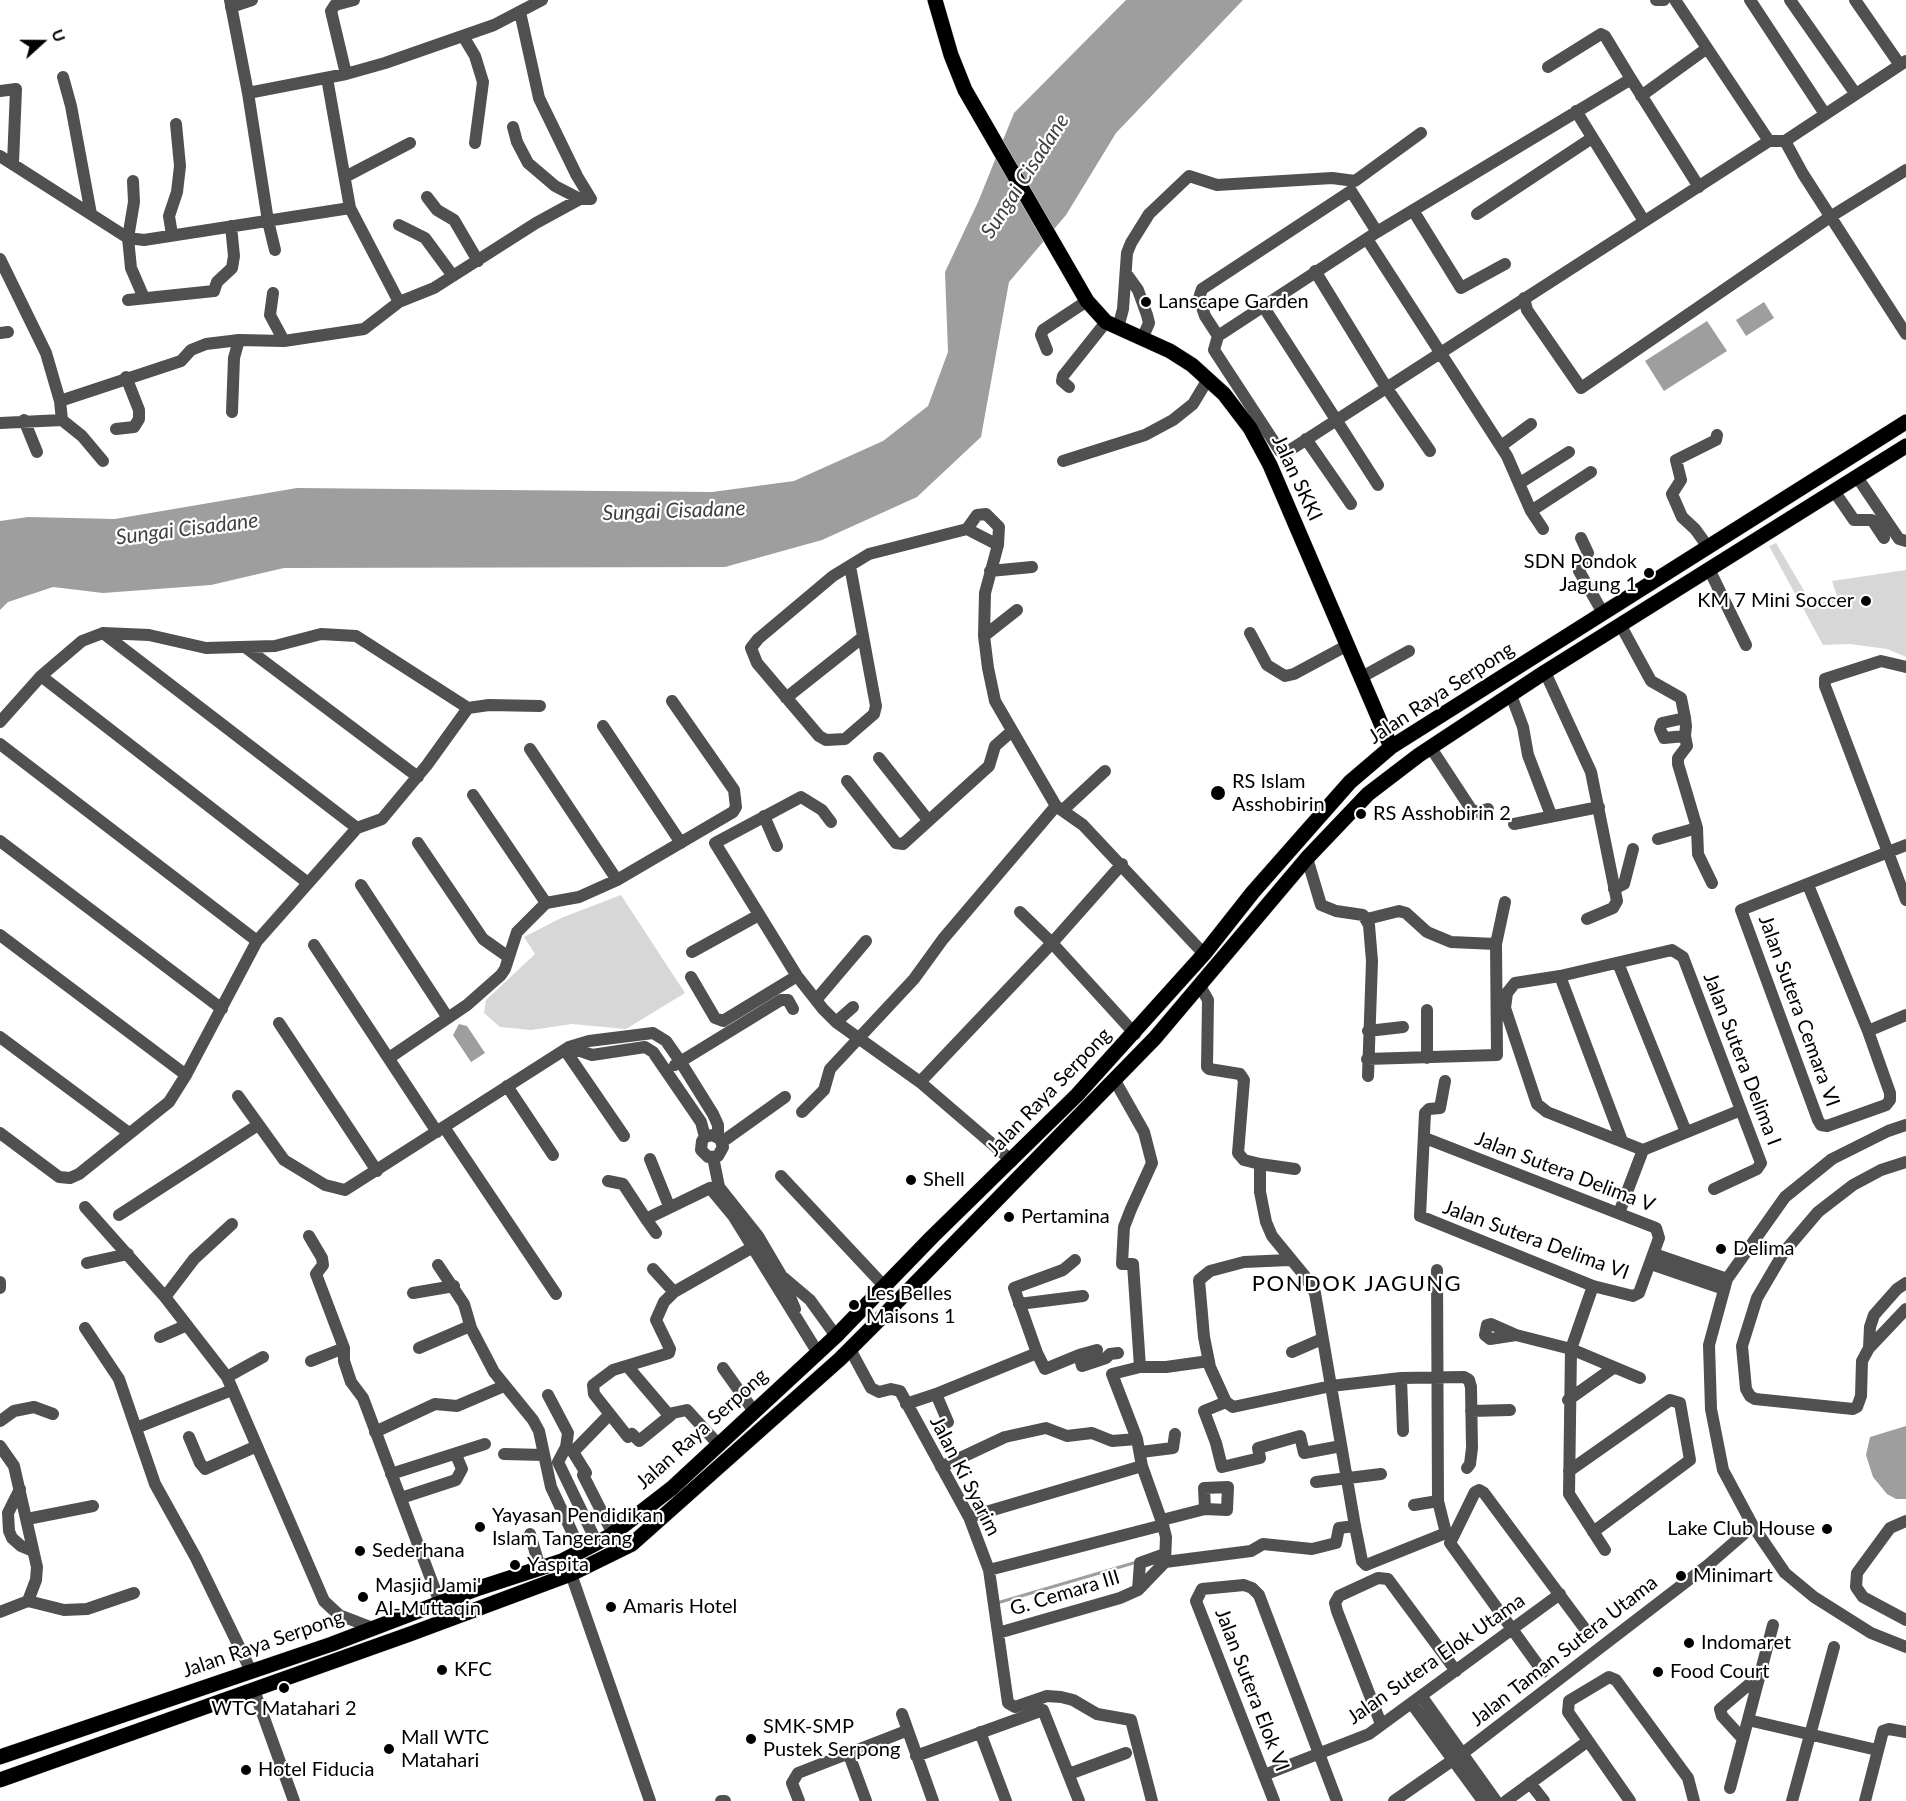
<!DOCTYPE html>
<style>
body{margin:0}
#map{position:relative;width:1906px;height:1801px;overflow:hidden;background:#fff;font-family:Lato,sans-serif}
canvas{display:block}
.north{position:absolute;left:12px;top:12px;width:60px;height:60px;-webkit-text-stroke:4px #fff;paint-order:stroke;rotate:69deg;font-size:16px;font-weight:700;line-height:24px;text-align:center;color:#000}
.north::after{content:'';display:block;margin:auto;width:21px;height:27px;background:#000;clip-path:polygon(50% 0,100% 100%,50% 72%,0 100%)}
</style>
<div id="map">
<canvas width="1906" height="1801"></canvas>
<div class="north">U</div>
</div>
<script>
const c = document.querySelector('canvas').getContext('2d');
c.lineJoin = 'round';
function fill(path, color) {
  c.fillStyle = color;
  c.fill(path, 'evenodd');
}
function poly(rows) {
  const path = new Path2D();
  for (const r of rows) {
    path.moveTo(r[0], r[1]);
    for (let i = 2; i < r.length; i += 2) path.lineTo(r[i], r[i + 1]);
  }
  return path;
}
function stroke(path, color, width, dash) {
  c.strokeStyle = color;
  c.lineWidth = width;
  c.lineCap = dash ? 'butt' : 'round';
  c.setLineDash(dash || []);
  c.stroke(path);
}
function label(font, color, halo, rows, align = 'center') {
  c.font = font + ' Lato,sans-serif';
  c.lineWidth = 4.5;
  c.setLineDash([]);
  c.textBaseline = 'middle';
  c.strokeStyle = halo;
  c.fillStyle = color;
  for (const [text, x, y, turn = 0] of rows) {
    c.save();
    c.translate(x, y);
    c.rotate((+turn || 0) * Math.PI / 180);
    c.textAlign = isNaN(turn) ? turn : align;
    if (halo) c.strokeText(text, 0, 0);
    c.fillText(text, 0, 0);
    c.restore();
  }
}
fill(poly([
 [1776,543,1813,606,1837,596,1832,581,1906,570,1906,657,1887,649,1850,644,1823,645,1769,546],
 [621,895,685,993,626,1029,572,1024,531,1030,500,1027,484,1013,486,1000,535,954,524,937,561,918]
]), '#d7d7d7');
fill(poly([
 [1126,0,1243,0,1116,133,1066,215,1009,282,981,437,917,497,822,540,725,567,284,568,211,585,103,593,53,587,8,602,0,610,0,521,28,517,115,519,297,488,712,492,794,481,883,441,928,406,948,352,945,272,978,202,1014,113],
 [1764,302,1774,318,1746,336,1736,320],
 [1707,321,1727,351,1664,391,1645,361],
 [459,1024,467,1026,485,1053,471,1062,453,1035],
 [1906,1426,1906,1499,1896,1499,1887,1494,1873,1477,1866,1455,1870,1437]
]), '#9e9e9e');
stroke(poly([
 [997,1603,1137,1562]
]), '#9e9e9e', 3);
const major = poly([
 [935,0,951,55,965,90,1087,301,1106,322,1170,351,1192,365,1224,394,1250,428,1270,465,1391,747],
 [0,1757,332,1644,479,1588,562,1561,610,1536,672,1488,836,1336,932,1237,1077,1095,1204,954,1253,892,1350,782,1391,747,1906,422],
 [0,1780,410,1634,571,1574,632,1544,840,1359,896,1303,1155,1038,1307,858,1368,794,1419,755,1545,672,1906,446]
]);
stroke(major, '#dbdbdb', 16);
stroke(poly([
 [230,0,248,93,346,74,385,63,494,25,542,0],
 [1656,0,1664,0],
 [1675,0,1769,141],
 [1750,0,1825,114],
 [1790,0,1855,93],
 [1855,0,1900,65],
 [231,7,252,0],
 [463,36,475,56,483,82,475,143],
 [1548,67,1601,34,1605,36,1631,79],
 [346,74,331,11,335,5,354,0],
 [63,77,71,106,91,214],
 [0,91,16,89,13,163],
 [248,93,268,221,275,250],
 [1641,96,1706,49],
 [1576,111,1644,221],
 [513,127,517,142,528,163,555,186,580,199],
 [1785,141,1803,174,1906,334],
 [0,156,128,238,144,240,350,208],
 [345,177,410,143],
 [133,181,134,202,128,238,131,268,144,298],
 [427,197,437,210,454,220,478,261],
 [1414,212,1461,288,1505,264],
 [1477,214,1592,138],
 [399,225,425,238,453,276],
 [1377,232,1351,191,1202,289,1199,298,1205,316,1218,336,1377,232,1631,79,1699,187],
 [172,235,169,216,177,192,180,166,176,124],
 [1367,239,1507,456,1531,511,1543,529],
 [0,259,46,353,60,401],
 [1315,271,1386,387,1430,451],
 [1128,276,1138,290,1147,315,1149,323,1142,339],
 [273,293,270,315,284,341],
 [1524,298,1527,310,1581,388,1830,217,1906,170],
 [128,300,214,291,217,282,232,268,234,256,231,226],
 [399,302,434,288,536,223,580,199,591,199,577,176,539,98,520,12],
 [1263,306,1378,485],
 [1118,328,1123,309,1127,253,1131,243,1149,214,1189,176,1217,185,1332,178,1355,181,1421,133],
 [0,333,8,332],
 [1218,336,1214,350,1280,451,1283,453,1287,452,1769,141,1785,141,1906,61],
 [1047,350,1041,335,1043,330,1087,301],
 [1069,387,1062,381,1063,376,1106,322],
 [232,412,234,358,239,340],
 [24,420,37,452],
 [62,420,82,436,103,461],
 [0,423,62,420,60,401,181,361,191,350,206,344,239,340,284,341,364,329,399,302,350,208,327,78],
 [116,429,134,427,139,419,139,410,126,377],
 [1306,439,1351,504],
 [1501,446,1531,424],
 [1063,461,1145,435,1173,420,1193,404,1208,379],
 [1857,477,1899,539,1906,541],
 [1520,483,1569,452],
 [1834,491,1854,520,1872,520,1884,538],
 [1531,511,1591,472],
 [967,529,977,515,986,514,999,527,998,545],
 [1581,538,1588,553,1579,571,1603,613],
 [1708,547,1695,529,1682,517,1672,494,1681,480,1676,460,1716,440,1717,435],
 [850,566,876,706,874,714,845,739,826,740,819,736,757,663,751,648,758,639,833,576,869,554,967,529,998,545,985,593,984,636,988,668,995,701,1056,806,1083,825,1204,954],
 [1709,569,1746,645],
 [990,571,1032,567],
 [1620,624,1651,681,1681,698,1685,718,1686,726,1685,736,1664,738,1660,729,1662,723,1685,718],
 [103,633,357,828],
 [1250,633,1267,665,1285,676,1294,674,1346,646],
 [984,636,1017,610],
 [245,647,418,777],
 [1906,667,1881,661,1825,679,1825,686,1906,900],
 [1545,672,1591,772,1617,901,1613,908,1587,919],
 [41,676,308,883],
 [1360,678,1409,651],
 [1511,695,1523,727,1528,755,1551,815],
 [786,698,863,637],
 [468,708,489,705,540,706],
 [0,722,41,676,82,641,103,633,149,635,206,648,275,646,321,634,356,636,468,708,427,765,382,819,357,828,257,941,186,1075,169,1102,79,1174,70,1178,59,1177,0,1133],
 [603,726,681,843],
 [1685,736,1687,746,1678,758,1678,764,1697,828,1698,854,1712,883],
 [0,744,257,941],
 [1431,748,1471,809,1477,812,1488,809],
 [530,749,617,880],
 [879,758,928,820],
 [847,781,896,843,903,844,989,766,995,746,1012,731],
 [473,795,546,903],
 [1063,810,1105,771],
 [764,816,777,846],
 [831,822,822,810,801,797,715,843,797,976,823,1009,836,1022,920,1082,1012,1161],
 [1514,824,1599,807],
 [1658,839,1697,828],
 [0,841,222,1009],
 [418,843,483,939,507,956],
 [1307,858,1321,905,1336,911,1363,915,1369,925,1372,961,1368,1076],
 [1122,864,1052,943,1135,1034],
 [361,885,448,1018],
 [1808,885,1868,1031,1890,1093,1890,1100,1886,1105,1827,1126,1821,1125,1818,1120,1741,910,1906,845],
 [1614,889,1624,884,1633,849],
 [1367,919,1399,911,1406,913,1427,932,1451,942,1496,944],
 [0,935,186,1075],
 [314,945,437,1132],
 [692,952,759,915],
 [1618,963,1686,1132],
 [1560,976,1622,1141],
 [691,977,715,1018,723,1021,797,976],
 [1200,986,1208,1000,1207,1067,1209,1069,1240,1074,1244,1080,1238,1153,1244,1160,1260,1164,1260,1192,1266,1222,1272,1236,1304,1275,1315,1293,1355,1526,1362,1561,1366,1565,1446,1533,1438,1501,1437,1270],
 [816,1000,866,941],
 [1427,1010,1427,1058],
 [836,1022,853,1007],
 [279,1023,377,1171],
 [1368,1031,1403,1027],
 [1868,1031,1906,1015],
 [0,1037,129,1133],
 [569,1047,592,1055,645,1047,653,1052,701,1122,705,1137,702,1141,701,1150,708,1157,718,1156,723,1147,720,1139,712,1135,705,1137],
 [565,1050,624,1136],
 [389,1058,467,1005,501,975,505,969,517,932,546,903,579,897,617,880,733,812,736,807,734,790,672,701],
 [1367,1059,1497,1055,1496,944,1505,902],
 [675,1065,781,1000,788,1000,793,1009],
 [1114,1079,1144,1132,1152,1163,1131,1209,1124,1227,1123,1245,1122,1264,1133,1264,1140,1367,1112,1374,1137,1439,1142,1466],
 [920,1082,1052,943,1020,912],
 [507,1086,553,1155],
 [238,1096,284,1160,325,1185,345,1190,569,1047,589,1041,653,1033,666,1041,680,1061,713,1114,718,1125,718,1137],
 [802,1112,824,1090,830,1069,914,979,943,939,1056,806],
 [1906,1125,1888,1131,1832,1159,1785,1197,1727,1279,1709,1345,1711,1409,1723,1470,1753,1526,1785,1573,1814,1597,1871,1633,1906,1647],
 [444,1127,556,1294],
 [1425,1138,1656,1228,1659,1238,1639,1293,1633,1296,1593,1286,1420,1216,1425,1113,1429,1109,1440,1108,1445,1081],
 [722,1142,785,1097],
 [1643,1150,1547,1112,1537,1104,1505,1008,1507,993,1515,983,1560,976,1672,950,1683,957,1761,1163,1757,1169,1714,1189],
 [713,1157,719,1187,758,1236,781,1275,795,1309],
 [650,1159,669,1206],
 [1906,1162,1881,1170,1853,1185,1818,1212,1784,1252,1757,1298,1742,1346,1746,1389,1750,1396,1755,1399,1853,1409,1857,1407,1861,1396,1862,1361,1869,1348,1870,1327,1874,1315,1897,1289,1906,1283],
 [1260,1164,1295,1169],
 [781,1176,885,1287],
 [608,1181,623,1184,646,1219,710,1188,734,1217,818,1353],
 [85,1207,165,1297,227,1377,324,1601,339,1615,373,1628],
 [1619,1213,1643,1150,1741,1110],
 [119,1215,258,1125],
 [646,1219,656,1233],
 [309,1236,322,1258,323,1265,316,1274,344,1348,344,1361,351,1382,363,1398,440,1603],
 [1654,1254,1727,1279],
 [1289,1260,1244,1262,1210,1271,1199,1280,1204,1337,1210,1367,1226,1402,1233,1407,1331,1386,1401,1378,1464,1377,1469,1380,1471,1387,1472,1448,1470,1464,1467,1468],
 [87,1263,128,1254],
 [1651,1264,1724,1289],
 [438,1265,464,1304,471,1328,494,1372,533,1420,539,1431,551,1487,581,1551],
 [653,1269,674,1292],
 [784,1278,810,1300,836,1336],
 [0,1282,0,1288],
 [1593,1286,1571,1349,1569,1494,1605,1550],
 [413,1293,454,1286],
 [165,1297,194,1259,232,1224],
 [1019,1304,1083,1296],
 [85,1328,119,1379,155,1484,196,1558,251,1671],
 [1516,1335,1490,1339,1485,1335,1487,1325,1491,1324,1516,1335,1571,1349,1640,1378],
 [160,1337,187,1325],
 [419,1348,470,1326],
 [1869,1348,1906,1309],
 [850,1349,871,1388,879,1392,891,1389,900,1391,969,1517,989,1570,1008,1703,1015,1707,1047,1696,1061,1697,1073,1700,1097,1714,1131,1720,1152,1801],
 [1097,1350,1079,1355,1082,1366,1106,1358,1110,1354,1118,1353],
 [1292,1352,1322,1339],
 [1037,1353,1045,1369,1079,1355],
 [311,1361,344,1348],
 [628,1367,668,1414,687,1410,718,1444],
 [1140,1367,1166,1367,1209,1361],
 [723,1368,753,1410],
 [227,1377,263,1357],
 [1401,1378,1403,1431],
 [936,1394,948,1422],
 [548,1395,568,1433,566,1447,558,1462,597,1543],
 [1568,1400,1613,1368],
 [1226,1402,1204,1411,1216,1443,1222,1467,1260,1458,1258,1448,1300,1436,1304,1453,1341,1446],
 [906,1404,936,1394,1037,1353,1014,1288,1063,1270,1075,1260],
 [1471,1411,1510,1410],
 [610,1414,573,1452,586,1473,583,1475,613,1534],
 [671,1415,639,1441,632,1434,628,1437,594,1394,593,1385,613,1370,669,1353,670,1349,656,1320,664,1302,674,1292,753,1247],
 [0,1421,14,1411,34,1407,53,1414],
 [136,1428,232,1390],
 [375,1432,435,1404,457,1406,504,1386],
 [189,1437,200,1463,205,1469,257,1446],
 [0,1446,14,1466,37,1567,36,1580,28,1601,0,1612],
 [1141,1452,1173,1448,1175,1434],
 [504,1454,544,1455],
 [941,1467,1005,1437,1046,1428,1067,1436,1092,1433,1112,1441,1137,1439],
 [1569,1471,1670,1400,1680,1403,1690,1460,1593,1532],
 [391,1474,485,1444],
 [1316,1482,1381,1474],
 [20,1489,8,1513,9,1531,12,1538,21,1546,33,1551],
 [401,1498,456,1480,462,1469,456,1455],
 [1414,1505,1438,1501],
 [969,1517,1142,1466,1163,1525,1166,1537,1165,1562,1138,1590,1120,1598,998,1633],
 [27,1519,93,1506],
 [1162,1520,1205,1509,1204,1488,1228,1487,1227,1510,1205,1509],
 [1906,1521,1890,1528,1857,1573,1856,1587,1863,1597,1906,1620],
 [530,1534,540,1568],
 [1165,1562,1251,1551,1263,1544,1312,1549,1336,1543,1339,1528,1355,1526],
 [989,1570,1163,1525],
 [571,1574,650,1801],
 [1138,1590,1140,1563,1165,1554],
 [28,1601,64,1610,87,1609,134,1593],
 [1543,1672,1450,1543,1475,1492,1479,1490,1484,1493,1585,1629],
 [254,1690,294,1801],
 [1422,1697,1496,1801],
 [1412,1704,1483,1801],
 [902,1714,933,1801],
 [1748,1720,1877,1750],
 [1381,1724,1337,1611,1335,1603,1339,1596,1378,1578,1388,1579,1456,1671],
 [980,1732,1006,1801],
 [1743,1739,1722,1716,1720,1709,1759,1676],
 [848,1752,866,1801],
 [916,1756,1043,1710,1079,1801],
 [1069,1774,1126,1753],
 [1264,1775,1369,1734,1560,1594],
 [1530,1783,1544,1801],
 [1730,1788,1773,1625],
 [721,1801,725,1801],
 [799,1801,792,1783,798,1773,906,1731],
 [1274,1801,1196,1601,1202,1589,1244,1585,1252,1588,1259,1595,1337,1801],
 [1394,1801,1463,1753,1708,1565,1753,1526],
 [1506,1801,1588,1741],
 [1630,1801,1568,1712,1569,1701,1609,1677,1616,1680,1688,1778,1694,1801],
 [1792,1801,1834,1647],
 [1865,1801,1883,1731,1889,1729,1906,1732]
]), '#505050', 12);
stroke(major, '#000', 15);
for (const [x, y, r, color] of [
 [1146,302,6,"#000"],
 [1649,573,6,"#000"],
 [1866,601,6,"#000"],
 [1218,793,8,"#000"],
 [1361,814,6,"#000"],
 [911,1180,6,"#000"],
 [1009,1217,6,"#000"],
 [1721,1249,6,"#000"],
 [854,1305,6,"#000"],
 [480,1527,6,"#000"],
 [1827,1529,6,"#000"],
 [360,1551,6,"#000"],
 [515,1565,6,"#000"],
 [1681,1576,6,"#000"],
 [363,1597,6,"#000"],
 [611,1607,6,"#000"],
 [1689,1643,6,"#000"],
 [442,1670,6,"#000"],
 [1658,1672,6,"#000"],
 [284,1688,6,"#000"],
 [751,1739,6,"#000"],
 [389,1749,6,"#000"],
 [246,1770,6,"#000"]
]) {
  const dot = new Path2D();
  dot.arc(x, y, r, 0, 2 * Math.PI);
  c.fillStyle = color;
  c.fill(dot);
  stroke(dot, '#fff', 2);
}
label('20px', '#000', '#fff', [
 ["Lanscape Garden",1158,302],
 ["SDN Pondok",1637,562,"right"],
 ["Jagung 1",1637,585,"right"],
 ["KM 7 Mini Soccer",1854,601,"right"],
 ["RS Islam",1232,782],
 ["Asshobirin",1232,805],
 ["RS Asshobirin 2",1373,814],
 ["Shell",923,1180],
 ["Pertamina",1021,1217],
 ["Delima",1733,1249],
 ["Les Belles",866,1294],
 ["Maisons 1",866,1317],
 ["Yayasan Pendidikan",492,1516],
 ["Islam Tangerang",492,1539],
 ["Lake Club House",1815,1529,"right"],
 ["Sederhana",372,1551],
 ["Yaspita",527,1565],
 ["Minimart",1693,1576],
 ["Masjid Jami'",375,1586],
 ["Al-Muttaqin",375,1609],
 ["Amaris Hotel",623,1607],
 ["Indomaret",1701,1643],
 ["KFC",454,1670],
 ["Food Court",1670,1672],
 ["WTC Matahari 2",284,1709,"center"],
 ["SMK-SMP",763,1727],
 ["Pustek Serpong",763,1750],
 ["Mall WTC",401,1738],
 ["Matahari",401,1761],
 ["Hotel Fiducia",258,1770]
], 'left');
label('20px', '#000', '#fff', [
 ["Jalan SKKI",1297,478,65],
 ["Jalan Raya Serpong",1441,693,-33],
 ["Jalan Sutera Cemara VI",1799,1011,70],
 ["Jalan Sutera Delima I",1742,1059,69],
 ["Jalan Raya Serpong",1049,1092,-46],
 ["Jalan Sutera Delima V",1565,1172,21],
 ["Jalan Sutera Delima VI",1536,1240,20],
 ["Jalan Raya Serpong",702,1429,-42],
 ["Jalan Ki Syarim",965,1476,63],
 ["G. Cemara III",1065,1593,-17],
 ["Jalan Raya Serpong",263,1644,-19],
 ["Jalan Taman Sutera Utama",1564,1651,-38],
 ["Jalan Sutera Elok Utama",1436,1659,-35],
 ["Jalan Sutera Elok VI",1252,1690,69]
]);
label('italic 21px', '#3f3f3f', '#fff', [
 ["Sungai Cisadane",1025,176,-57],
 ["Sungai Cisadane",674,511,-2],
 ["Sungai Cisadane",187,529,-7]
]);
c.letterSpacing = '1.5px';
label('22px', '#000', '#fff', [
 ["PONDOK JAGUNG",1357,1284]
]);
c.letterSpacing = '0px';
</script>
